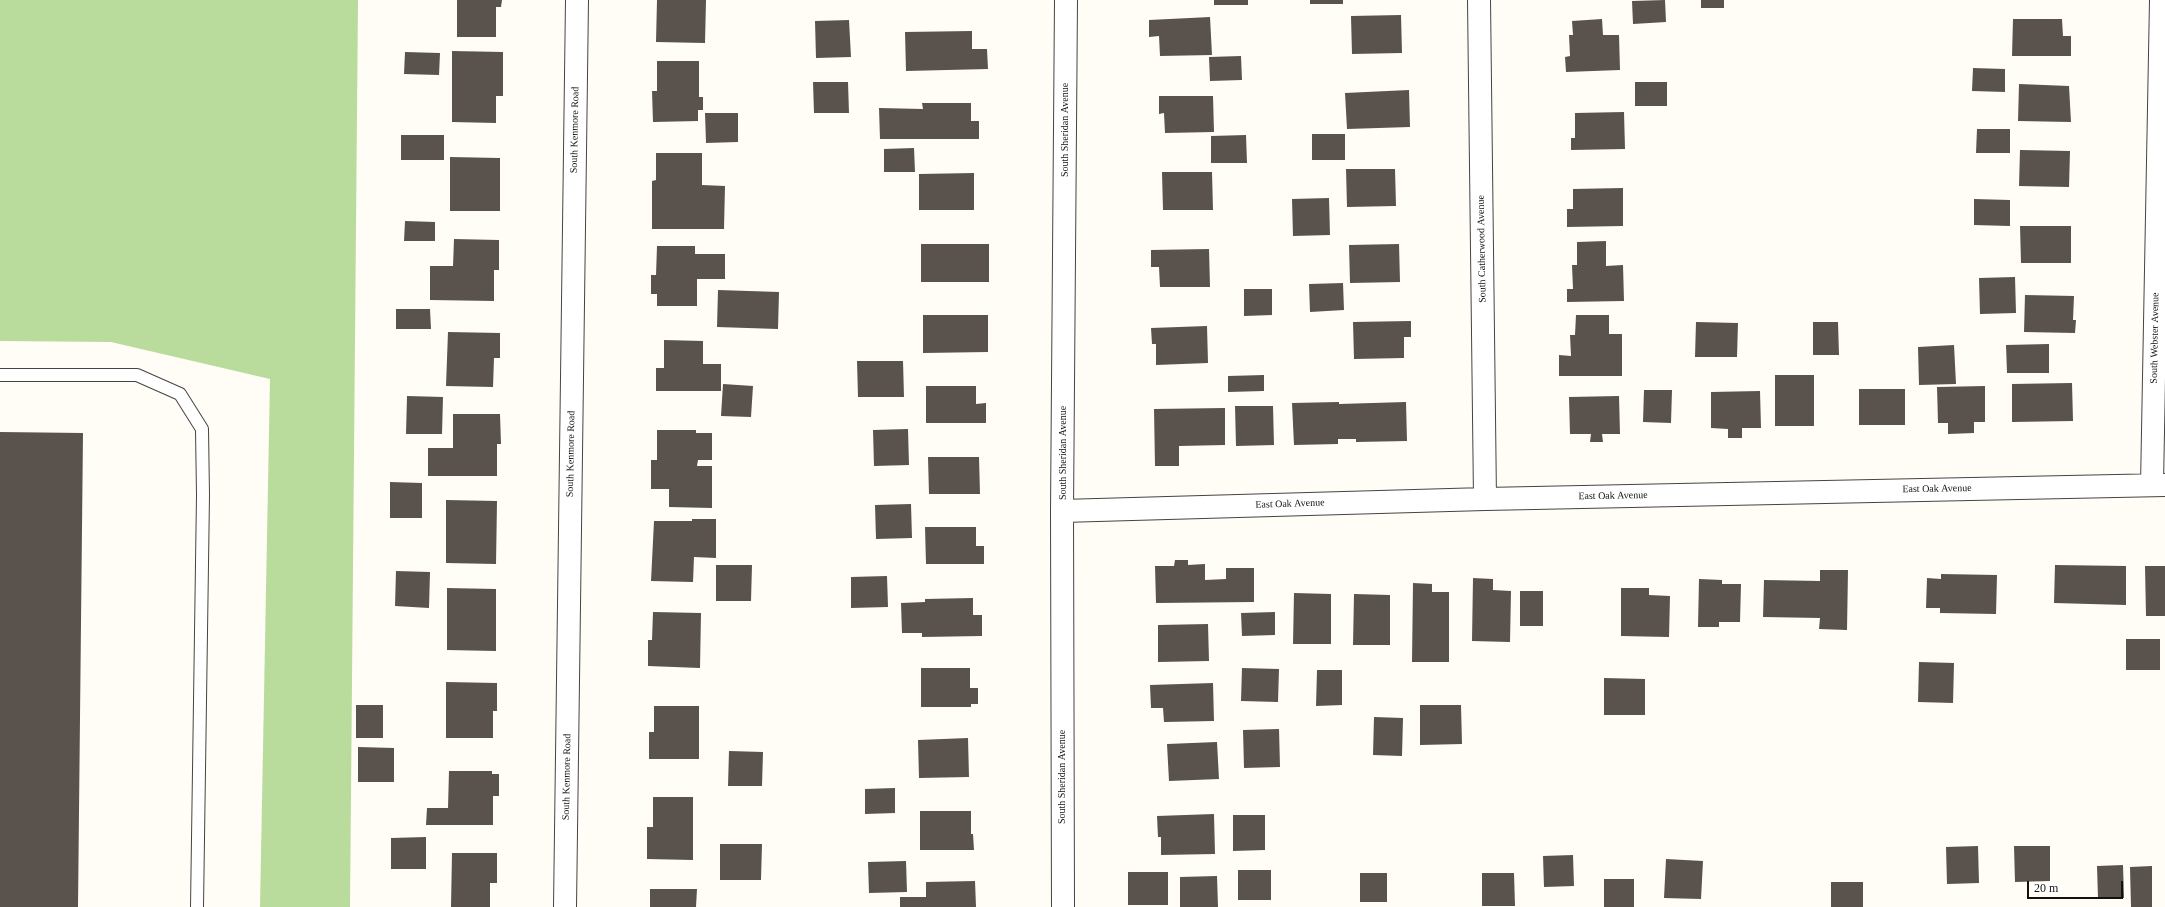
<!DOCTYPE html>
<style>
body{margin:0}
#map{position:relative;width:2165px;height:907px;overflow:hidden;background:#fffdf5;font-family:"Times New Roman",serif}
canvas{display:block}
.scale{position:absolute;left:2027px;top:881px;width:96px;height:18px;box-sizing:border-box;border:2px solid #111;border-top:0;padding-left:5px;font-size:12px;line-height:14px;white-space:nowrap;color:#111;-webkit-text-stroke:3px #fff;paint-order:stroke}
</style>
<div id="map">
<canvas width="2165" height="907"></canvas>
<div class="scale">20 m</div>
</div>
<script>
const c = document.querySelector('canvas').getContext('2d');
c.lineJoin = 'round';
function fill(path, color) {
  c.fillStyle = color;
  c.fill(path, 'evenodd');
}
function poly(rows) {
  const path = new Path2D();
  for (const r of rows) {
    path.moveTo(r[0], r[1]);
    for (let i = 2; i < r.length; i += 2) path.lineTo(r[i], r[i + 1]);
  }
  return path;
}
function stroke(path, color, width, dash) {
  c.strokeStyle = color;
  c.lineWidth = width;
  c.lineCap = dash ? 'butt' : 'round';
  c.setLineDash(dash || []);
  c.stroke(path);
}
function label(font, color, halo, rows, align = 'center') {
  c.font = font + ' "Times New Roman",serif';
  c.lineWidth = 4;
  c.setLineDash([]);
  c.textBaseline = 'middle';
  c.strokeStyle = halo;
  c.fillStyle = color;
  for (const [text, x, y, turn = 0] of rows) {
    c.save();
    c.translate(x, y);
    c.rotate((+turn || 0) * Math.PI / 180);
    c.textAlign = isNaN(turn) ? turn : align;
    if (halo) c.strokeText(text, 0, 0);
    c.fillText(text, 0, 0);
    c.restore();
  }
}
fill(poly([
 [0,0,358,0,350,907,260,907,270,379,111,342,0,341]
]), '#b9dc9c');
fill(poly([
 [457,0,502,0,501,7,496,7,496,37,457,37],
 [657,0,706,0,705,43,656,42],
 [1214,0,1248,0,1248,5,1214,5],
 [1310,0,1343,0,1343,4,1310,4],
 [1665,0,1666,22,1633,24,1632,1],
 [1701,0,1724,0,1724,8,1701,8],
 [1401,15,1402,53,1352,54,1351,16],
 [1210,17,1212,55,1160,56,1159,36,1149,37,1149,20],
 [1602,19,1603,35,1619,35,1620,70,1566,72,1565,57,1570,56,1569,35,1573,35,1572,21],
 [2013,19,2062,19,2063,36,2071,36,2071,56,2012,56],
 [849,20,851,57,816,58,815,21],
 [972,31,972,49,987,49,988,69,906,71,905,32],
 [452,51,503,52,503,96,496,96,496,123,452,122],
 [405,52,440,53,439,75,404,74],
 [1241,56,1242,80,1210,81,1209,57],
 [657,61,699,61,699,97,703,97,703,110,698,110,698,121,653,122,652,91,657,91],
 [1973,68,2005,69,2005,92,1972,91],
 [813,82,848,82,849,113,814,113],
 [1635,82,1667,82,1667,106,1635,106],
 [2019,84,2069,86,2071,122,2018,121],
 [1409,90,1410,127,1347,129,1345,93],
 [1159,96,1213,96,1214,132,1165,133,1164,113,1159,114],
 [922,103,971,103,971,121,979,121,979,139,880,139,879,108,923,109],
 [1624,112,1625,149,1571,150,1571,138,1575,138,1575,113],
 [705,113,738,113,738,142,706,143],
 [1977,129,2010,129,2010,153,1976,153],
 [1312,134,1345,134,1345,160,1312,160],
 [401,135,444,135,444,160,401,160],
 [1246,135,1247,163,1211,163,1211,136],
 [914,148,915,172,884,172,884,149],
 [2020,150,2070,151,2069,187,2019,186],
 [656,153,702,153,702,185,725,186,724,229,652,229,652,181,656,180],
 [450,157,500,158,500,211,450,211],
 [1346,169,1395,169,1396,206,1347,207],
 [1162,172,1212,172,1213,210,1163,210],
 [974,173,974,210,919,210,919,174],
 [1623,188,1623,226,1567,227,1567,209,1573,209,1573,189],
 [1329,198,1330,235,1293,236,1292,199],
 [1974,199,2010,200,2010,226,1974,225],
 [405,221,435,222,435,241,404,241],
 [2020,226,2071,226,2071,263,2021,263],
 [454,239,499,240,499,270,494,270,494,301,430,300,430,266,453,266],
 [1606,241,1606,266,1623,265,1624,301,1567,302,1567,289,1573,289,1572,265,1577,265,1577,242],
 [921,244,989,244,989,282,921,282],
 [1399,244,1400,282,1350,283,1349,245],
 [657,246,695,246,695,254,725,254,725,279,697,279,697,306,657,306,657,294,651,294,651,275,656,275],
 [1209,249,1210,287,1160,287,1159,267,1151,267,1151,250],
 [2015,277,2016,313,1980,314,1979,278],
 [1343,283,1344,310,1310,312,1309,284],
 [1244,289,1272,289,1272,315,1244,316],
 [718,290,779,292,778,329,717,327],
 [2025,295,2074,296,2073,320,2076,320,2075,333,2024,332],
 [396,309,430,309,431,329,396,329],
 [923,315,988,315,988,352,923,353],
 [1576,315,1609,315,1609,334,1622,334,1622,376,1559,376,1559,355,1571,356,1570,335,1575,335],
 [1411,321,1411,337,1404,337,1404,358,1354,359,1353,322],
 [1696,322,1738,323,1737,357,1695,357],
 [1813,322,1838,322,1839,355,1813,355],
 [1207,326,1208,363,1156,365,1156,344,1152,344,1151,328],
 [448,332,500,333,500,358,494,358,493,387,446,386],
 [664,340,703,341,703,364,721,364,721,391,656,391,656,368,664,368],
 [2049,344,2049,373,2007,373,2006,345],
 [1954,345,1956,384,1919,385,1918,347],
 [857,361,903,361,904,397,858,397],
 [1264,375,1264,391,1228,392,1228,376],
 [1775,375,1814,375,1814,426,1775,426],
 [2072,383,2073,421,2012,422,2012,384],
 [723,384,753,386,751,417,721,416],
 [926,386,976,386,976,404,986,403,986,423,926,423],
 [1985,386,1985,422,1974,422,1974,433,1948,434,1948,423,1938,423,1937,387],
 [1859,389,1905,389,1905,425,1859,425],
 [1644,390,1672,390,1671,423,1643,422],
 [1760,391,1761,428,1742,428,1742,438,1728,438,1728,429,1711,428,1711,392],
 [407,396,443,397,442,434,406,434],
 [1619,396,1620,434,1602,434,1603,442,1590,442,1591,434,1570,434,1569,397],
 [1339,402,1339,404,1406,402,1407,441,1356,442,1356,439,1338,439,1338,444,1294,445,1292,403],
 [1235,406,1273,406,1274,445,1236,446],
 [1225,408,1225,445,1179,446,1179,466,1155,466,1154,409],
 [453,414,500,414,501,444,497,444,497,476,428,476,428,448,453,448],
 [908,429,909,465,874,466,873,430],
 [657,430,696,430,696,433,712,433,712,460,698,460,697,466,712,466,712,508,669,507,669,489,651,489,651,460,657,460],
 [0,432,83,433,78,907,0,907],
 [928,457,979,457,980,494,929,494],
 [390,482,422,483,422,518,390,518],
 [446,500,497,501,496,564,446,563],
 [911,504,912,538,876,539,875,505],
 [692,519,716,519,716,558,694,557,693,582,651,581,654,521,692,521],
 [925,527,976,527,976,546,984,546,984,564,926,564],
 [1175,560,1188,560,1188,565,1205,564,1205,580,1226,579,1226,568,1254,568,1254,602,1156,603,1155,566,1174,566],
 [716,565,752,565,751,601,716,601],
 [2055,565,2126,566,2126,605,2054,603],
 [2145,566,2165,566,2165,616,2146,616],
 [1820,570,1848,570,1847,630,1819,629,1820,618,1763,617,1764,580,1820,581],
 [396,571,430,572,429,608,395,606],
 [1941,574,1997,575,1996,614,1940,613,1940,608,1926,608,1927,578,1941,579],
 [887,576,888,607,851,608,851,577],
 [1473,578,1493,579,1493,590,1511,591,1510,642,1472,641],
 [1699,579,1722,580,1722,584,1741,584,1740,622,1719,622,1719,627,1698,627],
 [1413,583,1432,584,1432,592,1449,592,1449,662,1412,662],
 [447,588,496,589,496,651,447,650],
 [1621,588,1649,588,1649,595,1670,596,1669,637,1621,636],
 [1520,591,1543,591,1543,626,1520,626],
 [1294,593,1331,594,1331,644,1293,644],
 [1354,594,1390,595,1390,645,1353,645],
 [973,598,973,615,982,615,982,636,922,637,922,633,902,633,901,603,925,602,925,599],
 [653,612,701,613,700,668,648,666,648,640,652,640],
 [1275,612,1275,635,1242,636,1241,613],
 [1208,624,1209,661,1158,662,1158,625],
 [2126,639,2160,639,2160,670,2126,670],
 [1919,662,1954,663,1953,703,1918,702],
 [921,668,970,668,970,688,978,688,978,704,971,704,971,707,921,707],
 [1242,668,1279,669,1278,702,1241,701],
 [1317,670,1342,670,1342,705,1316,706],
 [1604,678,1645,679,1645,715,1604,715],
 [446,682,497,683,497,711,493,711,493,738,446,738],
 [1213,683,1214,721,1164,722,1163,708,1151,708,1150,685],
 [356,705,383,705,383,738,356,738],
 [1420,705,1461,705,1462,744,1420,745],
 [654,706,699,706,699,759,649,759,649,732,654,732],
 [1374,717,1403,718,1402,756,1373,755],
 [1279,729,1280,767,1244,768,1243,730],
 [968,738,969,777,919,778,918,740],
 [1217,742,1219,779,1169,781,1167,744],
 [358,747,394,748,394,782,358,782],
 [729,751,763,752,762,786,728,786],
 [449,771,492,771,492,774,499,774,499,796,493,796,493,825,426,825,427,808,448,808],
 [895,788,895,813,865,814,865,789],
 [653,797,693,797,693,860,647,859,647,827,653,827],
 [920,811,971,811,971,834,973,834,974,850,920,850],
 [1214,814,1215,854,1161,855,1161,837,1158,837,1157,816],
 [1233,815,1265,815,1265,850,1233,851],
 [426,837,426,869,391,869,391,838],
 [720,844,762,844,761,880,720,880],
 [1978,846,1979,883,1947,884,1946,847],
 [2014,846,2050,846,2050,881,2015,882],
 [452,853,497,853,497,883,490,883,490,907,451,907],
 [1573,855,1574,886,1544,887,1543,856],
 [1666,859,1703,861,1701,899,1664,898],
 [906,861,907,892,869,893,868,862],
 [2123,865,2124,898,2098,899,2097,866],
 [2152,866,2152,907,2131,907,2130,867],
 [1238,870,1271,870,1271,900,1238,900],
 [1128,872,1168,872,1168,905,1128,905],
 [1360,873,1387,873,1387,902,1360,902],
 [1482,873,1514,873,1515,906,1482,906],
 [1217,876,1218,907,1180,907,1180,877],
 [1604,879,1634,879,1634,907,1604,907],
 [975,881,976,907,900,907,900,897,926,897,926,882],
 [1831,882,1863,882,1863,907,1831,907],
 [650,889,697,889,696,907,650,907]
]), '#5a524d');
const lane = poly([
 [0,375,137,375,180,394,202,429,203,495,197,907]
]);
const street = poly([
 [1479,0,1485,499],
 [2152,485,2161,0],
 [1062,511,1485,499,2165,485],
 [565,907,577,0],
 [1063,907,1062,511,1066,0]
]);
stroke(lane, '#444', 14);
stroke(street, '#444', 24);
stroke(lane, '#fff', 12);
stroke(street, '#fff', 22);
label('10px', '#111', '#fff', [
 ["South Kenmore Road",575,130,-89],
 ["South Sheridan Avenue",1065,130,-90],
 ["South Catherwood Avenue",1482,249,-91],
 ["South Webster Avenue",2155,338,-89],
 ["South Sheridan Avenue",1063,453,-90],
 ["South Kenmore Road",571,454,-89],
 ["East Oak Avenue",1937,489,-1],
 ["East Oak Avenue",1613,496,-1],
 ["East Oak Avenue",1290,504,-2],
 ["South Kenmore Road",567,777,-89],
 ["South Sheridan Avenue",1062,777,-90]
]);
</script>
